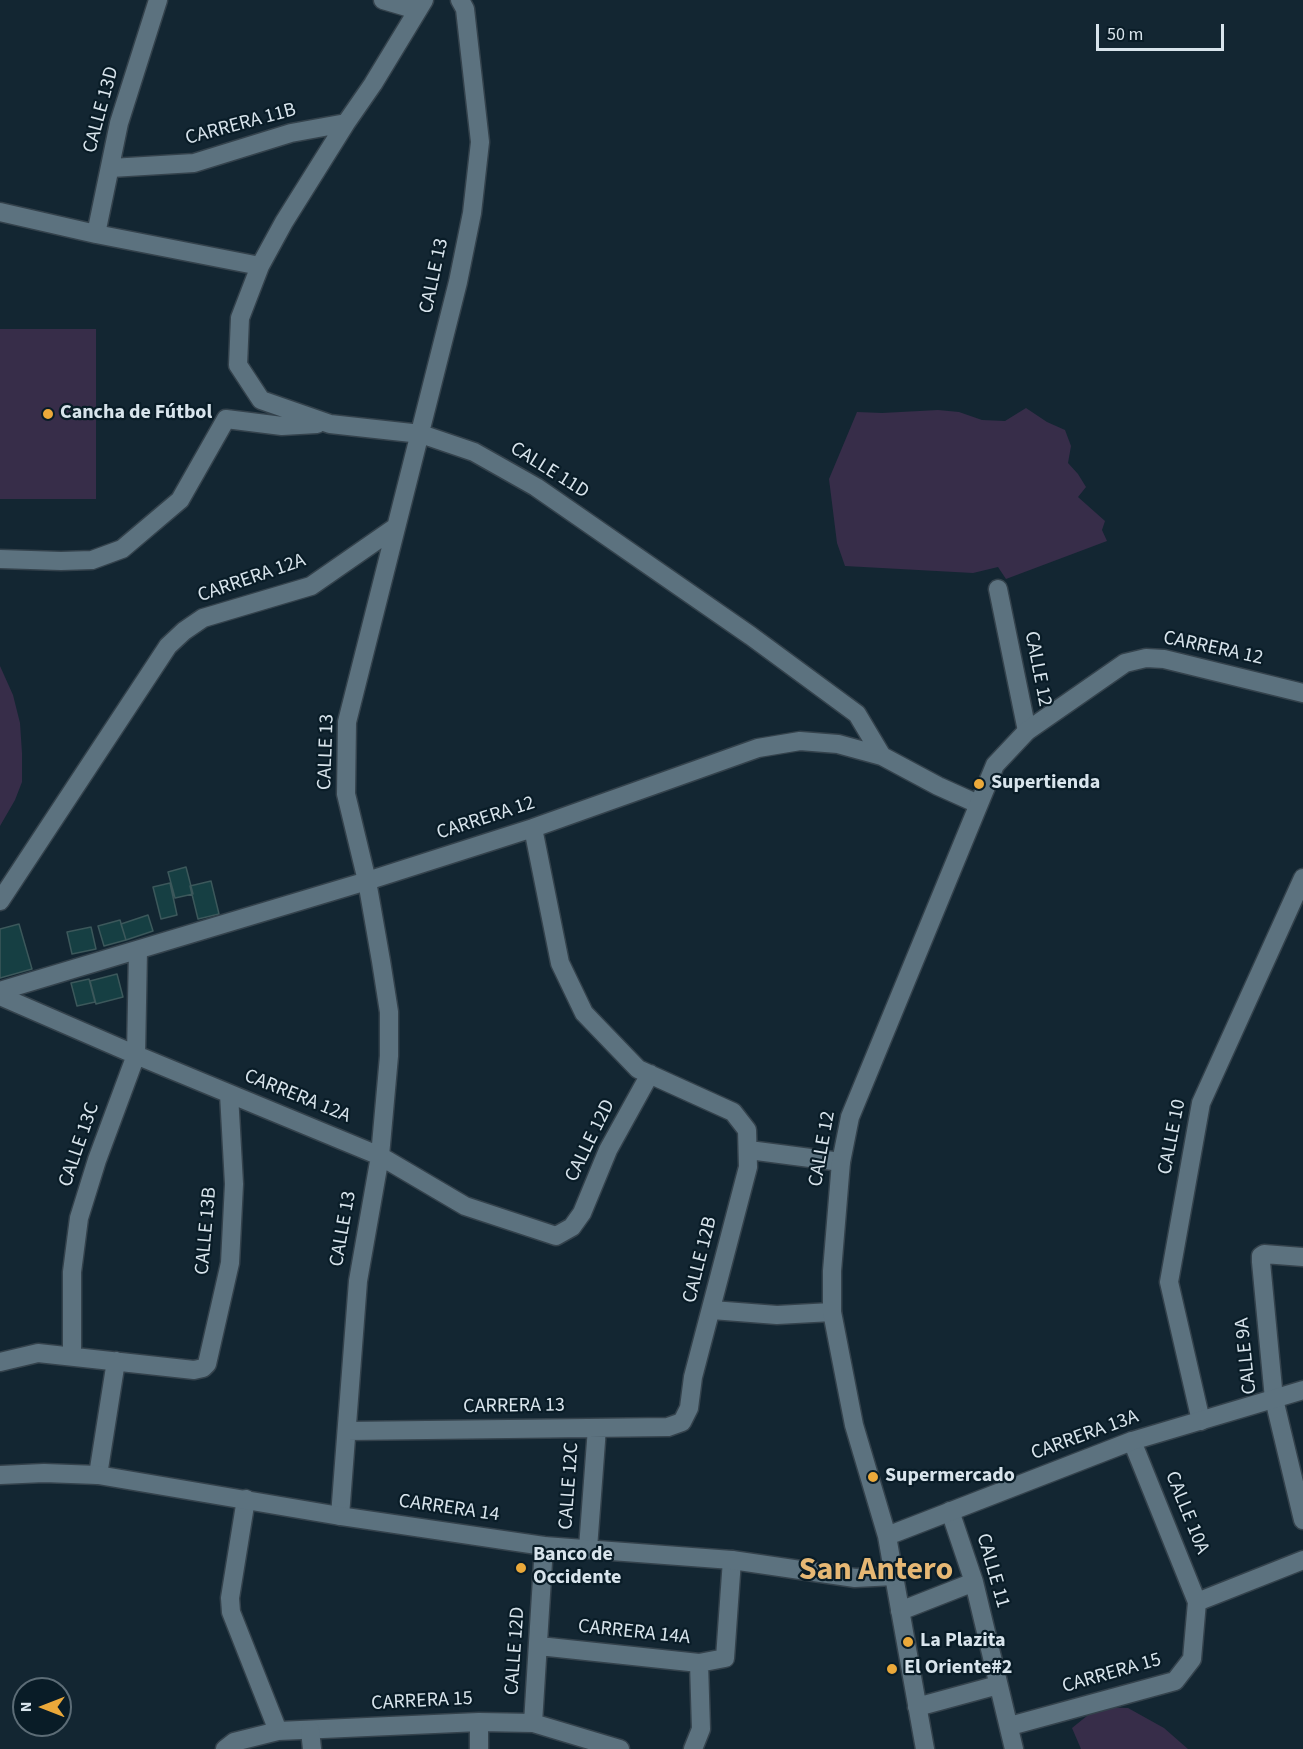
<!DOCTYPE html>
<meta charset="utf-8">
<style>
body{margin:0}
#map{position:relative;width:1303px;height:1749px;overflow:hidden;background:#132632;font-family:"Source Sans 3",sans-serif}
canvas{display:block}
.north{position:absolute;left:12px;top:1677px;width:60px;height:60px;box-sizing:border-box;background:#091c27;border:2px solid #5c6c76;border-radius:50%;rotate:270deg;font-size:16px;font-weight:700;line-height:24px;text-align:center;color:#d8e4ec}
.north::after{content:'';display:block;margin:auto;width:21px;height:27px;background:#eba93a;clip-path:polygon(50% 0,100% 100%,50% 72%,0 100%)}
.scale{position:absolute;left:1096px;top:24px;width:128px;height:27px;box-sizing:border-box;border:3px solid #d8e4ec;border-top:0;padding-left:8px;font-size:18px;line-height:21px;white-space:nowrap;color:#d8e4ec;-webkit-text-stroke:4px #091c27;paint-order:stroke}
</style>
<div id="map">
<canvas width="1303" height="1749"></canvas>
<div class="north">N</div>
<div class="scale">50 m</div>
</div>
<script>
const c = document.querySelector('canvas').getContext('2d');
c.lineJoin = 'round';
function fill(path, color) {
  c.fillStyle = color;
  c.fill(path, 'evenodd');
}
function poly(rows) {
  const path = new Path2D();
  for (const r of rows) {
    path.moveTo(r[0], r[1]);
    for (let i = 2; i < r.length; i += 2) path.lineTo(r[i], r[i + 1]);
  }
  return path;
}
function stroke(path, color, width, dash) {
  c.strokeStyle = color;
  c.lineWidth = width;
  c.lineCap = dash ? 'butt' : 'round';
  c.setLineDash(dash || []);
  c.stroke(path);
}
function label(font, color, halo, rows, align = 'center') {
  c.font = font + ' "Source Sans 3",sans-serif';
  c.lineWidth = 4.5;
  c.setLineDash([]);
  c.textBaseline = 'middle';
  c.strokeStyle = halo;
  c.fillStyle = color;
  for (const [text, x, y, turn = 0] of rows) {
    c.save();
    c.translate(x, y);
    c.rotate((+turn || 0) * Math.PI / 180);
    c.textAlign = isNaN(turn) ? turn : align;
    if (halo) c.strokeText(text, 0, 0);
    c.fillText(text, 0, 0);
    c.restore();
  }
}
fill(poly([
 [0,329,96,329,96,499,0,499],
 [1026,408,1047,422,1065,430,1071,446,1068,463,1078,474,1086,487,1078,497,1105,521,1102,530,1107,541,1006,579,998,567,973,573,845,566,837,543,829,479,857,412,882,413,938,410,959,412,982,420,1005,421],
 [0,666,13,695,20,723,22,753,22,782,15,800,0,826],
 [1098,1707,1128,1708,1164,1728,1188,1749,1081,1749,1072,1728]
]), '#372d49');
const building = poly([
 [186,867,193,894,175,898,168,872,186,867],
 [211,881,219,914,198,919,190,886,211,881],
 [170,883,177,915,161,919,153,887,170,883],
 [148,915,153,931,126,940,121,924,148,915],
 [120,920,126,940,104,946,98,926,120,920],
 [19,924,32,969,0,978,0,929,19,924],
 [91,927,96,949,72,954,67,932,91,927],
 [117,974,123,997,96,1004,90,981,117,974],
 [89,979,95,1002,77,1006,71,983,89,979]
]);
fill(building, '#163f43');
stroke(building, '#3c585b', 1.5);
const street = poly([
 [383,0,417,10],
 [424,0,373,84,346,123,284,222,260,266,240,318,238,365,261,400,330,424,421,434,474,452,536,487,751,636,857,714,882,756],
 [111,168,194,163,291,133,346,123],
 [0,212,96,234,260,266],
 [96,234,119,123,158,0],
 [0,559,61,561,92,560,122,549,180,500,226,419,282,426,317,424],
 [998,589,1027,731],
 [0,901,168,646,184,631,203,618,311,586,396,527],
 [0,991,367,881,533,828,758,748,800,741,838,744,882,756,938,786,978,804],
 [0,996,136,1055,380,1156,465,1206,556,1236,572,1227,582,1213,608,1150,650,1074],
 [749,1150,841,1162],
 [1303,1257,1264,1254,1261,1256,1261,1262,1274,1399,1303,1520],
 [712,1310,777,1315,832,1312],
 [72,1356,72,1272,79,1218,97,1160,136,1055,138,950],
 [0,1362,38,1353,194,1370,203,1368,207,1364,230,1263,234,1184,229,1094],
 [1201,1421,1169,1282,1201,1103,1303,878],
 [347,1431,668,1427,682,1422,689,1408,693,1377,748,1167,747,1130,733,1112,638,1069,584,1013,560,963,533,828],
 [98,1475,116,1361],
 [246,1499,230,1598,231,1612,278,1731],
 [950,1511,974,1582,1014,1749],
 [340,1516,358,1281,380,1156,389,1056,389,1012,381,961,367,881,346,794,347,722,458,282,472,213,480,142,465,9,460,0],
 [588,1548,597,1428],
 [894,1576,925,1749],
 [1197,1602,1303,1560],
 [900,1611,974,1582],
 [539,1646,699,1663,725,1658,732,1560],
 [917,1707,998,1685],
 [479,1722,479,1749],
 [533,1723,544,1546],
 [1010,1726,1175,1681,1192,1659,1197,1602,1132,1441],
 [225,1749,234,1742,278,1731,479,1722,533,1723,620,1749],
 [693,1749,701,1729,699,1663]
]);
const secondary = poly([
 [0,1475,44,1473,98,1475,340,1516,544,1546,732,1560,855,1578,894,1576,887,1536,854,1425,832,1312,832,1271,841,1162,850,1117,995,765,1027,731,1125,663,1146,658,1164,659,1303,693],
 [887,1536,1132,1441,1303,1390],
 [310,1730,312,1749]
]);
stroke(street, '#34424c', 21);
stroke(secondary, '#34424c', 21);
stroke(street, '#5c727f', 18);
stroke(secondary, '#5c727f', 18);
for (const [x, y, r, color] of [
 [48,414,6,"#eba93a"],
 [979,784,6,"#eba93a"],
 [873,1477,6,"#eba93a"],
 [521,1568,6,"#eba93a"],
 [908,1642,6,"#eba93a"],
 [892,1669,6,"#eba93a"]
]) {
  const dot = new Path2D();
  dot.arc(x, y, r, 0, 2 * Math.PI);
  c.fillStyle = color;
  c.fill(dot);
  stroke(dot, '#091c27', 2);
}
label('20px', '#d8e4ec', '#091c27', [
 ["CALLE 13D",102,110,-75],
 ["CARRERA 11B",241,125,-15],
 ["CALLE 13",435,276,-78],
 ["CALLE 11D",549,471,32],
 ["CARRERA 12A",252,579,-19],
 ["CARRERA 12",1213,649,12],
 ["CALLE 12",1037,669,79],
 ["CALLE 13",327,752,-88],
 ["CARRERA 12",486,819,-18],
 ["CARRERA 12A",297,1097,22],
 ["CALLE 10",1173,1137,-79],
 ["CALLE 12D",591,1141,-64],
 ["CALLE 13C",80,1145,-71],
 ["CALLE 12",823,1149,-80],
 ["CALLE 13",344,1229,-80],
 ["CALLE 13B",207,1231,-85],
 ["CALLE 12B",701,1260,-76],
 ["CALLE 9A",1247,1356,-96],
 ["CARRERA 13",514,1407,-1],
 ["CARRERA 13A",1085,1436,-20],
 ["CALLE 12C",570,1486,-86],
 ["CARRERA 14",449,1509,8],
 ["CALLE 10A",1186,1513,68],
 ["CALLE 11",992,1571,74],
 ["CARRERA 14A",634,1633,6],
 ["CALLE 12D",516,1651,-86],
 ["CARRERA 15",1112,1674,-16],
 ["CARRERA 15",422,1702,-3]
]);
label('bold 20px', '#d8e4ec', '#091c27', [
 ["Cancha de Fútbol",60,414],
 ["Supertienda",991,784],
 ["Supermercado",885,1477],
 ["Banco de",533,1556],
 ["Occidente",533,1579],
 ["La Plazita",920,1642],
 ["El Oriente#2",904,1669]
], 'left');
label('bold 32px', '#e5b774', '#091c27', [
 ["San Antero",876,1572]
]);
</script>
